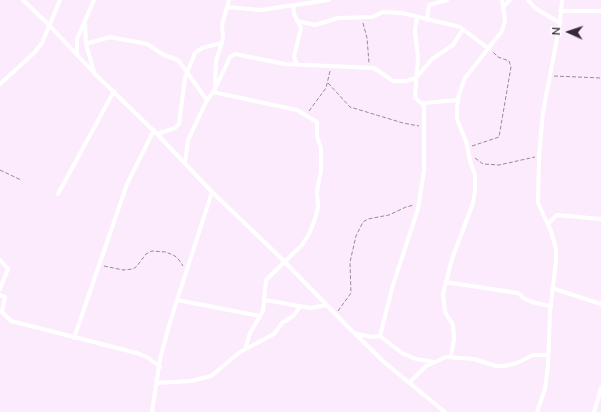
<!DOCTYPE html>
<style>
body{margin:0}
#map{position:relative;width:601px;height:412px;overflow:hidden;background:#fcebfc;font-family:"Nunito Sans",sans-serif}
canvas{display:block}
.north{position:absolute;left:549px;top:12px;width:40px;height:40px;-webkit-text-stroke:3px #fefefe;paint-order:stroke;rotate:273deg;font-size:11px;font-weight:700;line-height:16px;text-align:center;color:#352a35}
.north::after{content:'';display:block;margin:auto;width:14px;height:18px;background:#352a35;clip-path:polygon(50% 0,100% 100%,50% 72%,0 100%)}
</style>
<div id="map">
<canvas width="601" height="412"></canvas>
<div class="north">N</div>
</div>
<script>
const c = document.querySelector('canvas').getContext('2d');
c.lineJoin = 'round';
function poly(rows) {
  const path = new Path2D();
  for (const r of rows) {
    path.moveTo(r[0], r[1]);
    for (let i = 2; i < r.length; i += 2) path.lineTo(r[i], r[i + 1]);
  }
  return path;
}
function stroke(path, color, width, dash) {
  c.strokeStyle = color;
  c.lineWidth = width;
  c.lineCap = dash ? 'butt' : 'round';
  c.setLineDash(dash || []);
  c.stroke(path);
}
stroke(poly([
 [363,23,367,38,369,63],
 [554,76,601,78],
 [328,83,350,107,403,123,419,126],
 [309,111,326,88,330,71],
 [472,146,499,137,511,67,509,61,498,57,493,52],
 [475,158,483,164,499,165,535,157],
 [0,170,21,180],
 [104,266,123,270,133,269,137,266,146,254,152,251,166,252,175,256,179,260,183,266],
 [338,311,351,293,350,262,356,236,363,222,368,219,389,215,406,207,414,205]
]), '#978997', 1, [4, 2]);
stroke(poly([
 [23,0,49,25,95,74,157,134,212,192,281,258,346,325,384,362,445,412],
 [528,0,535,8,560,23],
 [293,5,294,14,301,28,294,57,297,64],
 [228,7,260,10,329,0],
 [503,7,510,0],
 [560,11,601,11],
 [417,18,415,31,418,58,415,98,424,105],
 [427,20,429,5,447,0],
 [297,21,315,25,338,18,372,17,383,12,402,13,460,27,489,49],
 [85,24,86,44,94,72],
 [86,44,110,37,147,44,164,55,178,60,207,100],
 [77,55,77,39,94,0],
 [0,84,34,53,42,43,60,0],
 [215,89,230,57,235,54,285,64,374,68,393,81,406,81,416,78,432,59,453,45,463,29],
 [213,92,297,110,317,122,317,136,321,149,321,171,317,191,318,207,315,219,309,234,302,245,266,280,263,311,250,333,245,349],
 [157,134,175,128,179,124,185,78,195,53,202,48,221,43],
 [185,163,188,140,206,102,215,89,216,61,223,39,222,25,229,0],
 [58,194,114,91],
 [548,224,557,215,601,219],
 [0,260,8,269,0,289],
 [445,282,518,293,525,299,536,303,551,306],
 [552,288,601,304],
 [0,295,5,297,2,312,11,321,137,353,147,357,160,367],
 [177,300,260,316],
 [265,300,311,308,326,305],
 [357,334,372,337,380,336,402,353,416,359,434,362],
 [380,336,393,285,418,209,424,170,424,103,458,100],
 [74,338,127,184,154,130],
 [451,356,454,339,453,325,445,312,443,294,452,259,473,203,475,191,475,175,470,161,467,144,457,119,457,108,459,94,465,78,502,31,505,20,502,0],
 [410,382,426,366,446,357,474,359,496,366,504,366,517,363,533,355,548,355],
 [157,383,191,381,211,376,240,352,274,334,282,323,293,316,300,307],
 [152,412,160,359,170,322,212,192],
 [537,412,545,389,548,366,550,313,556,261,556,249,551,231,538,203,539,156,543,112,560,23,562,0],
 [594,412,601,388]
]), '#fff', 4);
</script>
